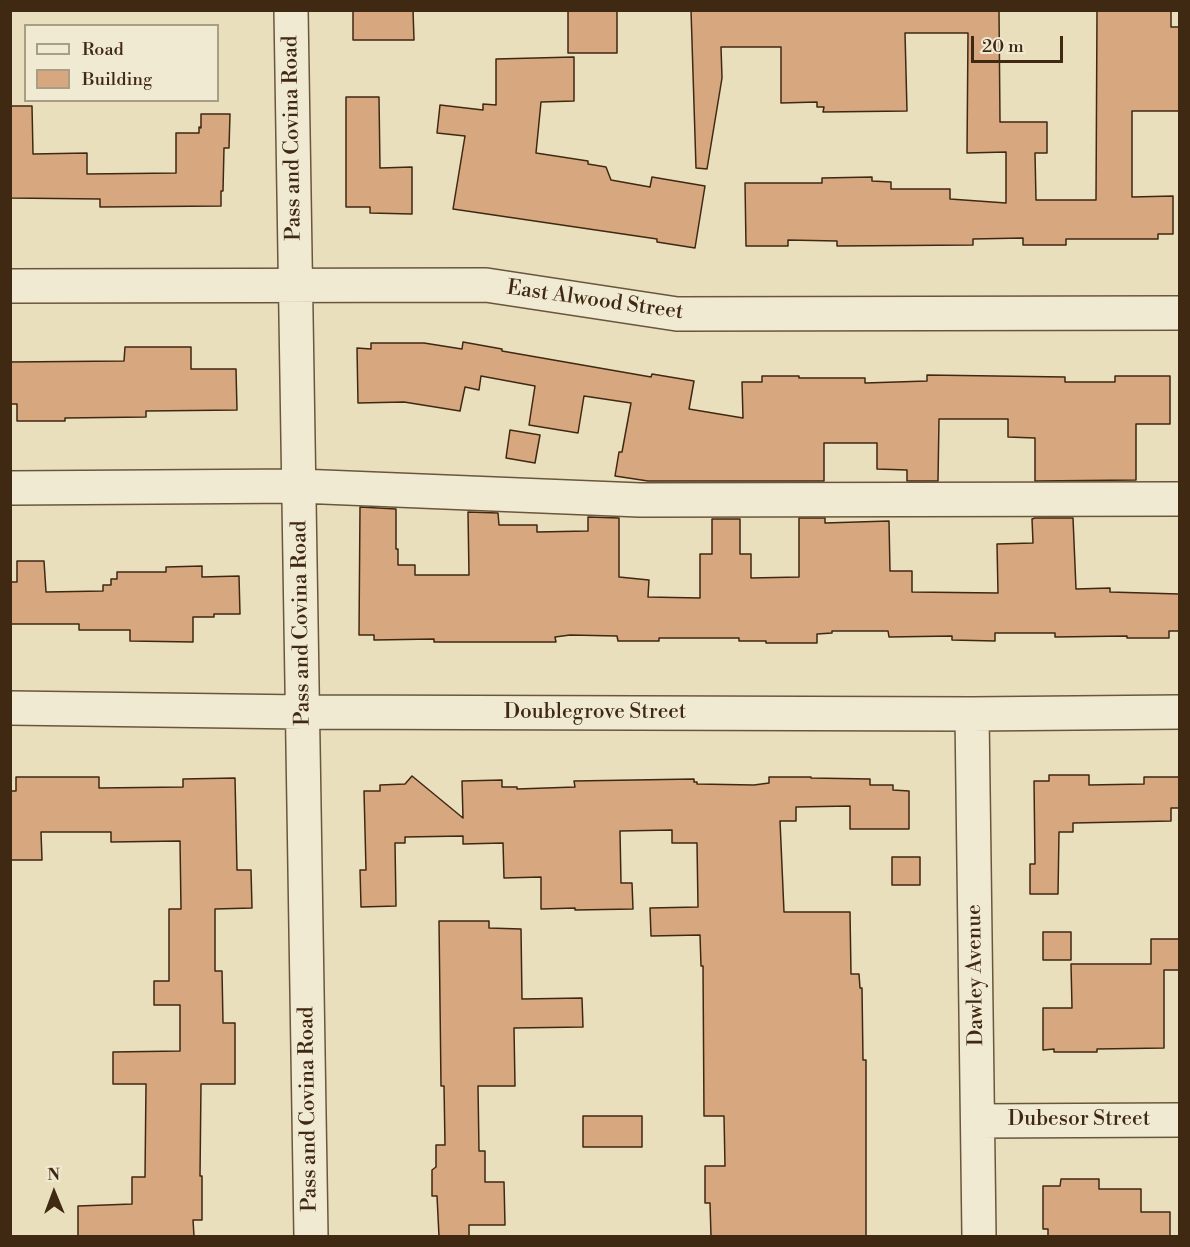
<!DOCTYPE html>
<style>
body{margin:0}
#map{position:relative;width:1190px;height:1247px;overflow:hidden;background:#e9dfbc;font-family:"Libre Bodoni",serif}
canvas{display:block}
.frame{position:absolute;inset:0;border:12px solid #402912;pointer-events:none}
.legend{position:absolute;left:24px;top:24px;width:195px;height:78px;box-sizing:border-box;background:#f1ead3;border:2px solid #aa9d86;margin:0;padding:8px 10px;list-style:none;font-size:18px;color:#402912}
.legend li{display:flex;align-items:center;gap:12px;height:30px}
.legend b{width:30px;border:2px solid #aa9d86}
.north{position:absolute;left:24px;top:1163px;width:60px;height:60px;-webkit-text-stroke:4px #f1ead3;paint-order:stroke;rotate:359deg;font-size:16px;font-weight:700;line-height:24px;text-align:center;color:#402912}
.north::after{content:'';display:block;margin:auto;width:21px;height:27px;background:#402912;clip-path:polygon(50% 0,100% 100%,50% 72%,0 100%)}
.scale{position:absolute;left:971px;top:36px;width:92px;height:27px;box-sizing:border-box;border:3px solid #402912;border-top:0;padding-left:8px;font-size:18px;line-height:21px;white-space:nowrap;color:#402912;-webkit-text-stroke:4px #f1ead3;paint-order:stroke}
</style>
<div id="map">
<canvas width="1190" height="1247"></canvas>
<div class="frame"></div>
<ul class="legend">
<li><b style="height:8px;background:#f1ead3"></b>Road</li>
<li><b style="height:16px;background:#d7a780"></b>Building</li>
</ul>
<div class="north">N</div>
<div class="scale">20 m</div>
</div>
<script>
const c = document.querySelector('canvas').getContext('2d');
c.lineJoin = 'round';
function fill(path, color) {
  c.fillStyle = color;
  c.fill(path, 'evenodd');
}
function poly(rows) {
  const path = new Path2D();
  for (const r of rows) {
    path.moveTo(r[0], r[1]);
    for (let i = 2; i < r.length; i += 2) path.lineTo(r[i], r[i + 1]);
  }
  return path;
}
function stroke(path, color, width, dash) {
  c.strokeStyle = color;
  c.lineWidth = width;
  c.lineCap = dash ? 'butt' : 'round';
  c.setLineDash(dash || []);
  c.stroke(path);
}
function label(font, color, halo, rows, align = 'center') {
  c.font = font + ' "Libre Bodoni",serif';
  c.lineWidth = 4.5;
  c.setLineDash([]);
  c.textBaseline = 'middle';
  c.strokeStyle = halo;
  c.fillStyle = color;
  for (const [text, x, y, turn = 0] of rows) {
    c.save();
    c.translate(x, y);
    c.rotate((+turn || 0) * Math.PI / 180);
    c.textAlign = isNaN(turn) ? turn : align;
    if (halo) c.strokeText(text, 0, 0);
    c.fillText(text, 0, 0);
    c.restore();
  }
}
const building = poly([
 [353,10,413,10,414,40,353,40,353,10],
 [568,10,617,10,617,53,568,53,568,10],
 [691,10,999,10,1000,122,1047,122,1047,153,1035,153,1036,200,1096,200,1097,10,1171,10,1171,27,1179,27,1179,111,1132,111,1132,197,1173,196,1173,234,1158,234,1158,239,1066,239,1066,245,1023,245,1023,238,973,239,973,245,837,246,837,241,788,240,788,246,746,246,745,183,822,183,822,178,872,177,872,181,891,182,891,189,950,189,950,199,1006,203,1006,152,967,153,968,33,905,33,907,111,823,112,824,107,817,107,817,102,781,103,781,47,721,47,722,78,707,169,696,168,691,10],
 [574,57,574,101,541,102,536,153,588,161,588,164,606,167,611,180,650,187,652,177,705,186,695,248,657,242,657,239,453,209,465,136,437,133,440,105,483,110,483,104,496,105,496,59,574,57],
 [346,97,379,97,380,168,412,167,412,214,370,213,370,207,346,207,346,97],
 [10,106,32,106,33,154,87,153,87,174,176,173,176,133,199,133,199,127,201,128,201,114,230,114,229,148,224,148,223,191,221,191,221,206,100,207,100,199,10,198,10,106],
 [463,342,502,349,502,351,651,377,652,374,694,381,689,409,743,418,742,382,762,382,762,376,799,376,799,378,865,378,865,383,927,381,927,375,1065,377,1065,382,1115,382,1115,376,1170,376,1170,424,1136,424,1136,480,1035,481,1035,438,1008,437,1008,419,939,419,938,481,907,481,907,470,877,469,877,443,824,443,824,481,648,481,615,476,619,452,622,452,631,403,584,396,578,433,529,425,535,386,481,376,479,390,465,387,460,411,404,402,358,403,357,348,371,349,371,343,424,343,462,349,463,342],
 [125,347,191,347,191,369,236,369,237,410,146,411,146,417,65,418,65,421,17,421,17,404,10,404,10,362,124,361,125,347],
 [510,430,540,435,535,463,506,458,510,430],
 [360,507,396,509,396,549,398,549,398,565,415,565,415,575,469,575,468,512,498,513,499,525,537,525,537,532,588,531,588,517,619,518,619,577,649,580,648,597,700,598,700,554,712,554,712,519,740,519,740,554,751,554,751,578,799,577,799,518,825,518,825,523,889,521,890,571,912,571,912,592,998,593,997,544,1033,543,1032,519,1035,518,1073,518,1076,589,1110,588,1110,592,1179,594,1179,631,1169,631,1169,638,1127,638,1127,636,1055,637,1055,633,995,633,995,641,952,640,952,636,889,637,888,631,832,631,832,633,817,634,817,643,766,643,766,641,739,641,739,638,659,638,659,641,618,641,617,636,570,635,555,637,556,642,434,642,434,639,374,640,374,635,359,635,360,507],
 [17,561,44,561,46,592,103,591,103,585,111,585,111,579,117,579,117,572,166,572,166,567,202,566,202,577,239,576,240,614,214,614,214,617,193,617,193,642,130,641,130,630,79,630,79,624,10,624,10,582,17,582,17,561],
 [1049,775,1089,775,1089,785,1144,784,1144,777,1179,777,1179,808,1171,808,1171,821,1073,823,1073,832,1059,832,1058,894,1030,894,1030,864,1035,864,1034,781,1049,781,1049,775],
 [412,776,463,818,462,781,502,780,502,787,517,787,517,789,575,787,574,781,694,779,694,782,697,782,697,784,754,785,769,783,769,777,811,777,811,778,870,779,870,785,893,785,893,790,909,791,909,829,850,829,850,806,796,807,796,821,780,821,784,912,850,912,851,974,859,974,860,988,862,988,863,1060,866,1060,866,1236,711,1236,710,1203,705,1203,705,1166,725,1166,724,1116,704,1116,703,966,701,966,700,935,651,936,650,908,698,907,697,843,672,843,672,830,620,831,621,883,632,883,633,909,575,910,575,908,541,909,541,877,504,878,503,843,463,844,463,836,405,837,405,843,395,843,396,906,361,907,360,870,366,870,364,791,380,791,380,785,405,784,412,776],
 [16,777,99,777,99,788,183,787,183,779,235,778,237,870,251,870,252,908,215,909,215,971,222,971,223,1023,235,1023,235,1084,201,1084,200,1176,202,1176,202,1220,193,1220,194,1236,78,1236,78,1206,132,1204,132,1177,145,1177,146,1084,113,1084,113,1052,180,1051,180,1005,154,1005,154,981,169,981,169,909,181,909,180,841,111,842,111,832,41,832,42,860,10,860,10,791,16,791,16,777],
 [892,857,920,857,920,885,892,885,892,857],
 [439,921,489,921,489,928,521,929,522,999,582,998,583,1027,514,1028,515,1086,478,1086,479,1151,485,1151,485,1182,504,1182,505,1225,469,1225,469,1236,439,1236,437,1196,432,1196,432,1170,436,1167,436,1145,445,1145,444,1086,441,1086,439,921],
 [1043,932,1071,932,1071,960,1043,960,1043,932],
 [1151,939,1179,939,1179,970,1164,970,1164,1048,1097,1049,1097,1052,1054,1052,1054,1049,1043,1050,1043,1008,1072,1008,1071,964,1151,964,1151,939],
 [583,1116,642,1116,642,1147,583,1147,583,1116],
 [1061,1179,1099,1179,1099,1189,1141,1189,1141,1212,1170,1212,1170,1236,1048,1236,1048,1229,1043,1229,1043,1186,1060,1186,1061,1179]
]);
fill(building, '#d7a780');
stroke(building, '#402912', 1.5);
const minor = poly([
 [291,10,311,1236],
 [10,286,486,285,677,314,1180,313],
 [10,488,299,486,640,500,1180,499],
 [10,708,303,712,972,714,1180,712],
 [972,714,979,1236],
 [978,1121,1180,1120]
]);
stroke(minor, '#6a563c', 36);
stroke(minor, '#f1ead3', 33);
label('21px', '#402912', '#f1ead3', [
 ["Pass and Covina Road",293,138,-91],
 ["East Alwood Street",595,301,8],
 ["Pass and Covina Road",302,623,-91],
 ["Doublegrove Street",595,713],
 ["Dawley Avenue",976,975,-91],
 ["Pass and Covina Road",309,1109,-91],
 ["Dubesor Street",1079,1120]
]);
</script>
